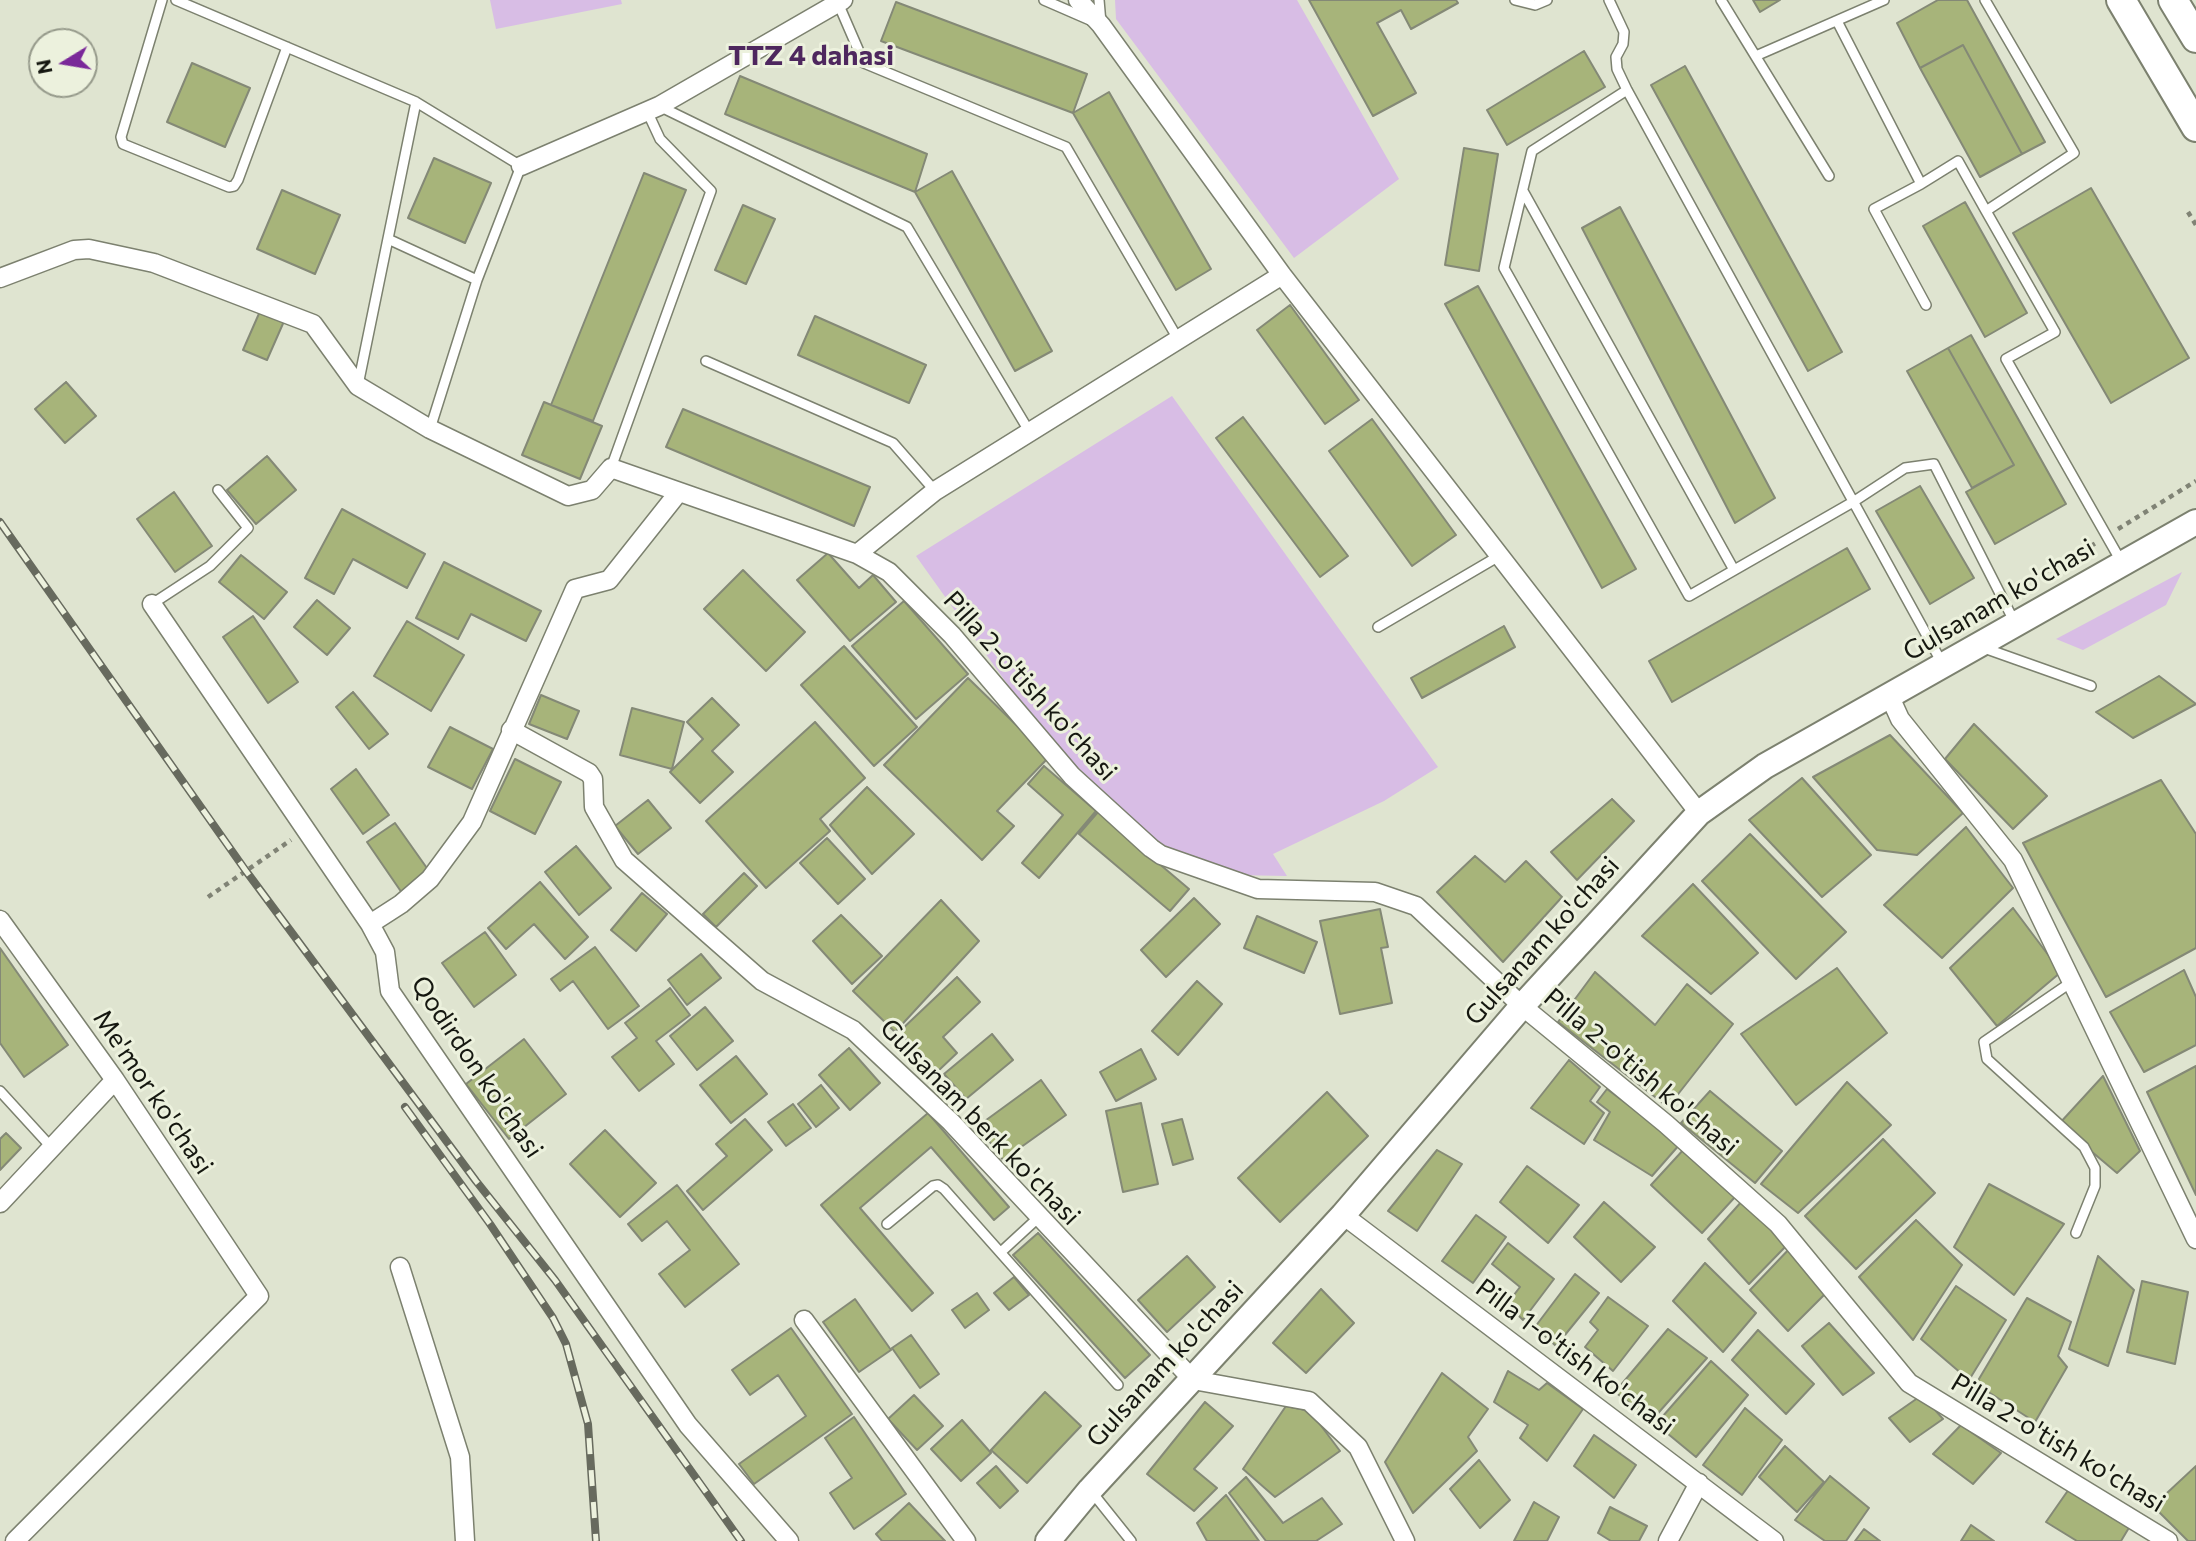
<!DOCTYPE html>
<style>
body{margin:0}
#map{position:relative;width:2196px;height:1541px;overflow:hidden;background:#dfe4d0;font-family:Commissioner,sans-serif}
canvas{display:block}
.north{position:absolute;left:28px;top:28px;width:70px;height:70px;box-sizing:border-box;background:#ecf1dd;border:2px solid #969a8b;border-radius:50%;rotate:259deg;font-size:19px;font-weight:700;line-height:28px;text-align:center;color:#151710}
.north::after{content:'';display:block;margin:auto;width:24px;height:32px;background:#7a2899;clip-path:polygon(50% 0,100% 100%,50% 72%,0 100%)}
</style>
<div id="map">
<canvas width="2196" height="1541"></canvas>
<div class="north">N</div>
</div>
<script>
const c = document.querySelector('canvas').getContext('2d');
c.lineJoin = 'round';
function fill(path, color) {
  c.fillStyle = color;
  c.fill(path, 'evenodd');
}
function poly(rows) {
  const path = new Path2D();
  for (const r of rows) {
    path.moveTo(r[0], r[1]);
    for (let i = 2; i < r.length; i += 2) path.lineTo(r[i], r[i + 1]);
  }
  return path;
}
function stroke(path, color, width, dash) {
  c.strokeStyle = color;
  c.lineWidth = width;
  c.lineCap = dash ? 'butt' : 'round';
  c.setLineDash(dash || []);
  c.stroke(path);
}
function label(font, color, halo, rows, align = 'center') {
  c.font = font + ' Commissioner,sans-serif';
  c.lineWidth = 6;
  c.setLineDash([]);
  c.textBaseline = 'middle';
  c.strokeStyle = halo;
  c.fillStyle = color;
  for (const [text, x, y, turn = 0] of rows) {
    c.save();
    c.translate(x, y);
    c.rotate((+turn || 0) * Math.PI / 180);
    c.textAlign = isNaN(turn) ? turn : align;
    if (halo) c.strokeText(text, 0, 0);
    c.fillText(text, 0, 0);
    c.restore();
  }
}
fill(poly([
 [490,0,621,0,622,4,496,29],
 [1115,0,1297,0,1399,179,1294,258,1116,19],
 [1172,396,1438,767,1384,801,1273,854,1287,876,1235,875,1216,864,1163,846,1045,737,916,556],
 [2182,572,2166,605,2083,650,2056,639]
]), '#d8bde5');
const building = poly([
 [1309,0,1456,0,1458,3,1411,29,1401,10,1377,23,1416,93,1373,116,1309,0],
 [1753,0,1780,0,1760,12,1753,0],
 [1938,0,1967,0,2045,142,2022,154,1963,45,1920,68,1897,23,1938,0],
 [896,2,1087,74,1073,113,881,41,896,2],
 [1963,45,2022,154,1980,177,1920,68,1963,45],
 [1584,51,1605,87,1507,145,1487,110,1584,51],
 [192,63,250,88,225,147,167,122,192,63],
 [1685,66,1842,352,1808,371,1651,85,1685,66],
 [740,76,927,154,915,192,725,114,740,76],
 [1109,92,1211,269,1176,290,1073,113,1109,92],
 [1464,148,1498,154,1479,271,1445,265,1464,148],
 [434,158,491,183,465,243,408,218,434,158],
 [952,171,1052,351,1015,371,915,192,952,171],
 [644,173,686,190,593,421,551,405,644,173],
 [2091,188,2189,358,2111,403,2013,233,2091,188],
 [282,190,340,215,315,274,257,249,282,190],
 [1965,202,2027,313,1985,337,1923,226,1965,202],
 [743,205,775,219,746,284,715,270,743,205],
 [1620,207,1775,498,1735,523,1582,228,1620,207],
 [1478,286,1636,569,1602,588,1445,304,1478,286],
 [1290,305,1359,400,1325,424,1257,330,1290,305],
 [261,309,285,319,267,360,243,350,261,309],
 [815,316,926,365,909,403,798,355,815,316],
 [1971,335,2066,504,1995,544,1966,492,2014,465,1948,348,1971,335],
 [1948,348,2014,465,1972,488,1907,371,1948,348],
 [66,382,96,416,65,443,35,409,66,382],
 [544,402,602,426,580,479,522,455,544,402],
 [683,409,870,487,854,526,666,447,683,409],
 [1243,417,1348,556,1320,577,1216,438,1243,417],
 [1372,419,1456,535,1412,566,1329,451,1372,419],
 [267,456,296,490,256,524,227,490,267,456],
 [1920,486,1974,578,1930,604,1876,511,1920,486],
 [174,492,212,546,175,572,137,519,174,492],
 [342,509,425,554,407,588,353,559,334,594,305,578,342,509],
 [1847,548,1870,589,1672,702,1649,661,1847,548],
 [828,553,859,588,873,575,896,602,850,641,797,580,828,553],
 [241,555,287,592,264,619,219,582,241,555],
 [444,562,541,611,526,641,471,614,458,639,416,618,444,562],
 [743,570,805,632,766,671,704,609,743,570],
 [317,600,350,628,327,655,294,627,317,600],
 [904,601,968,674,916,719,852,646,904,601],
 [253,616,298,682,268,703,223,637,253,616],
 [407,621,464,655,431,711,374,676,407,621],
 [1504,626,1515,647,1422,698,1411,678,1504,626],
 [844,646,917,727,874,766,801,685,844,646],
 [2159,676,2196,704,2133,738,2096,712,2159,676],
 [968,678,1049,757,997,811,1014,826,982,860,884,765,968,678],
 [353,692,388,734,369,749,336,707,353,692],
 [541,695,579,711,567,739,529,724,541,695],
 [712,698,739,725,712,751,733,772,700,803,670,772,703,739,687,722,712,698],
 [632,708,684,722,672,769,620,755,632,708],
 [815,722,865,778,820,819,830,831,766,888,706,821,815,722],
 [1974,724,2047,796,2013,829,1945,759,1974,724],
 [450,727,493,749,472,789,428,767,450,727],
 [1890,735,1963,813,1917,855,1877,850,1813,777,1890,735],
 [515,759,561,782,535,834,490,811,515,759],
 [1044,766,1096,811,1039,878,1022,863,1063,815,1028,784,1044,766],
 [356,769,389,815,363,834,331,789,356,769],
 [1802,778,1871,855,1822,897,1749,820,1802,778],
 [2161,780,2196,834,2196,948,2106,997,2023,843,2161,780],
 [867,787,914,834,872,874,830,825,867,787],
 [1612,799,1634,821,1577,880,1551,852,1612,799],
 [648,800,671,828,638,854,615,826,648,800],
 [1098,812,1189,889,1170,911,1079,834,1098,812],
 [395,823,429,871,402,893,367,842,395,823],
 [1966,827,2013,888,1942,958,1884,905,1966,827],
 [1750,834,1846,932,1796,979,1702,881,1750,834],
 [827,838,865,879,838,904,800,863,827,838],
 [576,846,611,888,579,915,545,872,576,846],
 [1475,856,1505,882,1526,861,1562,897,1503,962,1437,892,1475,856],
 [744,873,757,886,716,927,703,914,744,873],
 [540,882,588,937,565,959,534,924,506,949,488,928,540,882],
 [1693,884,1758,953,1711,994,1642,936,1693,884],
 [642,893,667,914,636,951,611,930,642,893],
 [1194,898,1220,924,1166,977,1141,950,1194,898],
 [941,900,979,941,895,1032,853,991,941,900],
 [2013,908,2061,972,1997,1026,1950,968,2013,908],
 [1380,909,1388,947,1381,948,1392,1003,1340,1014,1320,921,1380,909],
 [841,915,882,956,852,984,813,941,841,915],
 [1257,916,1317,942,1304,973,1244,948,1257,916],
 [485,932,516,975,474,1007,442,963,485,932],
 [595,947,639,1006,608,1029,573,981,560,991,551,979,595,947],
 [0,948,68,1045,24,1077,0,1043,0,948],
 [701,954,721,978,687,1005,668,980,701,954],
 [1837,968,1887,1033,1796,1105,1741,1034,1837,968],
 [2184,970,2196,997,2196,1045,2144,1072,2110,1012,2184,970],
 [1595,972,1655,1025,1687,984,1733,1024,1668,1107,1558,1022,1595,972],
 [957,977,980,1002,943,1037,957,1053,937,1072,899,1032,957,977],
 [1197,981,1222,1004,1178,1055,1152,1031,1197,981],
 [670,988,690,1015,656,1041,674,1064,639,1091,612,1057,637,1038,625,1023,670,988],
 [705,1007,733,1041,697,1070,670,1036,705,1007],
 [992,1034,1013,1060,966,1099,944,1074,992,1034],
 [524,1039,566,1094,509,1139,466,1084,524,1039],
 [849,1048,880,1083,850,1110,819,1075,849,1048],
 [1141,1049,1156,1079,1116,1101,1100,1072,1141,1049],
 [736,1056,767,1094,731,1123,700,1085,736,1056],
 [1569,1060,1600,1087,1590,1101,1604,1113,1584,1144,1531,1108,1569,1060],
 [2196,1066,2196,1195,2147,1092,2196,1066],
 [2103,1076,2140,1151,2117,1173,2059,1124,2103,1076],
 [1041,1080,1066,1115,1003,1160,978,1126,1041,1080],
 [1847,1082,1891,1125,1798,1213,1761,1184,1847,1082],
 [821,1085,839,1108,816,1127,798,1104,821,1085],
 [1607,1089,1680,1144,1652,1176,1594,1140,1610,1112,1597,1102,1607,1089],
 [1710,1091,1782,1151,1755,1183,1681,1123,1710,1091],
 [1327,1092,1368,1136,1280,1222,1238,1178,1327,1092],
 [1141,1103,1158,1184,1123,1192,1106,1111,1141,1103],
 [793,1104,811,1128,786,1146,768,1122,793,1104],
 [928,1113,1009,1207,994,1220,931,1147,860,1208,933,1293,912,1311,821,1205,928,1113],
 [745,1119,772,1150,703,1210,687,1191,727,1156,716,1144,745,1119],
 [1182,1119,1193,1159,1173,1165,1162,1124,1182,1119],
 [605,1130,656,1183,620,1217,570,1164,605,1130],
 [6,1133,21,1148,0,1170,0,1139,6,1133],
 [1883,1139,1935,1193,1856,1269,1805,1216,1883,1139],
 [1685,1148,1735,1197,1702,1233,1651,1185,1685,1148],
 [1437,1150,1462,1164,1417,1231,1388,1211,1437,1150],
 [1527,1166,1579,1205,1548,1243,1500,1202,1527,1166],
 [1989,1184,2064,1224,2014,1295,1954,1247,1989,1184],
 [677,1185,739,1264,685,1307,659,1274,690,1250,667,1221,642,1241,628,1224,677,1185],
 [1743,1200,1788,1244,1749,1284,1708,1239,1743,1200],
 [1604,1202,1655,1247,1621,1282,1574,1237,1604,1202],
 [1476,1215,1506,1237,1473,1283,1442,1261,1476,1215],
 [1916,1220,1962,1265,1913,1340,1859,1277,1916,1220],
 [1038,1233,1150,1355,1125,1378,1013,1255,1038,1233],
 [1508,1243,1554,1279,1523,1320,1507,1304,1520,1287,1492,1264,1508,1243],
 [1793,1245,1829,1290,1788,1331,1750,1290,1793,1245],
 [1187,1256,1215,1287,1167,1332,1138,1300,1187,1256],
 [2098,1256,2134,1290,2108,1366,2069,1349,2098,1256],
 [1705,1263,1756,1313,1723,1352,1673,1301,1705,1263],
 [1575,1274,1599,1293,1556,1346,1535,1327,1575,1274],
 [1014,1277,1029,1295,1009,1310,994,1293,1014,1277],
 [2142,1281,2188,1292,2175,1364,2127,1352,2142,1281],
 [1956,1286,2006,1320,1969,1380,1921,1339,1956,1286],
 [1321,1289,1354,1323,1306,1373,1273,1343,1321,1289],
 [977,1293,989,1310,965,1328,952,1310,977,1293],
 [1608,1297,1648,1326,1613,1371,1585,1347,1598,1330,1590,1322,1608,1297],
 [2027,1298,2071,1322,2058,1356,2067,1367,2035,1422,1976,1384,2027,1298],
 [855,1299,891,1350,859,1372,823,1322,855,1299],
 [1829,1323,1874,1373,1843,1395,1802,1346,1829,1323],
 [791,1328,852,1414,754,1484,739,1464,806,1416,778,1375,750,1395,732,1370,791,1328],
 [1668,1329,1707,1358,1652,1420,1615,1392,1668,1329],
 [1758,1330,1814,1384,1786,1414,1732,1360,1758,1330],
 [911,1335,939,1374,920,1388,892,1348,911,1335],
 [1711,1361,1748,1395,1696,1457,1656,1424,1711,1361],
 [1508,1371,1539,1390,1547,1383,1583,1409,1547,1461,1520,1438,1528,1425,1494,1402,1508,1371],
 [1442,1373,1488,1409,1468,1437,1477,1451,1413,1513,1385,1462,1442,1373],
 [1045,1392,1081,1426,1027,1483,991,1450,1045,1392],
 [914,1395,943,1426,917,1450,888,1419,914,1395],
 [1922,1395,1943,1419,1910,1442,1889,1418,1922,1395],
 [1205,1402,1233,1426,1194,1469,1217,1488,1194,1511,1147,1474,1205,1402],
 [1286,1406,1310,1411,1340,1451,1275,1497,1243,1469,1286,1406],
 [1745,1408,1782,1440,1742,1495,1703,1465,1745,1408],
 [854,1417,906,1494,854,1529,830,1493,852,1478,825,1438,854,1417],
 [962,1420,991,1453,961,1481,931,1449,962,1420],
 [1961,1425,2001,1453,1973,1484,1933,1454,1961,1425],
 [1594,1435,1636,1465,1614,1498,1574,1466,1594,1435],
 [1785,1446,1824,1482,1797,1512,1759,1477,1785,1446],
 [1479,1460,1510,1500,1480,1528,1450,1489,1479,1460],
 [996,1466,1018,1491,1000,1508,977,1483,996,1466],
 [2196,1466,2196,1541,2188,1541,2153,1506,2196,1466],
 [1830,1476,1869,1508,1846,1541,1825,1541,1795,1520,1830,1476],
 [1246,1477,1283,1523,1322,1498,1342,1524,1316,1541,1266,1541,1229,1493,1246,1477],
 [2069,1489,2130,1526,2121,1541,2077,1541,2046,1522,2069,1489],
 [1226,1495,1259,1541,1207,1541,1197,1523,1226,1495],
 [1534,1502,1559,1517,1547,1541,1514,1541,1534,1502],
 [909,1503,945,1541,882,1541,876,1534,909,1503],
 [1610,1507,1647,1526,1639,1541,1611,1541,1598,1533,1610,1507],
 [1971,1525,1994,1541,1961,1541,1971,1525],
 [1864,1529,1880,1541,1855,1541,1864,1529]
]);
fill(building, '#a7b47a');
stroke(building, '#848976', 2);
const lane = poly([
 [162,0,121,137,123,144,229,187,234,186,238,180,287,47],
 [176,0,416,102,521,166,477,280,388,239],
 [1044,0,1090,20],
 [1099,0,1101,23],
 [1515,0,1535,5,1547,0],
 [1609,0,1624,32,1623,44,1616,57,1617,69,1627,90,1942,663],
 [1721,0,1829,176],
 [1985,0,2074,153,1986,211,2055,332,2006,359,2122,563],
 [838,3,864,63,1066,147,1178,339],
 [1837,21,1921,184,1874,209,1926,305],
 [1758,55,1884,0],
 [1627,90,1532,151,1504,268,1689,596,1853,502,1905,468,1934,464,2015,623],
 [659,106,907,227,1029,431],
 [1921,184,1958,161,1986,211],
 [1523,191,1734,570],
 [706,361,893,443,935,491],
 [358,385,416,102],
 [430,429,477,280],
 [611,468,711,191,660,139,647,111],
 [152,604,210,566,248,528,218,490],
 [1378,627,1499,556],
 [1984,648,2091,686],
 [2073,981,1984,1042,1987,1059,2084,1147,2095,1168,2095,1186,2076,1233],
 [0,1091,52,1148],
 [887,1224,933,1186,938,1185,944,1189,1118,1385],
 [1001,1252,1039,1217],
 [1091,1491,1131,1541]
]);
const street = poly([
 [1078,0,1101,25,1282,275,1699,813],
 [521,166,659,106,843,0],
 [0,278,74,250,89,249,154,263,313,324,358,386,430,429,568,496,592,490,611,468,857,554,889,572,952,635,1072,776,1151,848,1161,855,1258,889,1375,892,1416,906,1522,1006,1666,1124,1778,1224,1909,1383,2168,1541],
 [857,554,935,491,1282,275],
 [152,604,370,924,385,952,390,991,688,1425,789,1541],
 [1890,697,1900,719,2013,860,2196,1239],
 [511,730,589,773,593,779,594,807,624,860,762,981,853,1030,951,1122,1193,1380,1309,1401,1358,1447,1405,1541],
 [0,920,115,1080,259,1296,15,1541],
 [370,924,401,904,430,879,472,822,575,589,609,580,678,493],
 [0,1203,115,1080],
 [1343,1215,1774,1541],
 [400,1267,460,1457,465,1541],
 [804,1320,966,1541],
 [1668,1541,1699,1483]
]);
const secondary = poly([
 [1048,1541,1090,1490,1343,1215,1522,1006,1699,813,1765,766,2196,522]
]);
const primary = poly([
 [2121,0,2196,127],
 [2173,0,2196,38]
]);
stroke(lane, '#7c816f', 12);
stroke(street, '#7c816f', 21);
stroke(secondary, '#7c816f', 28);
stroke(primary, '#7c816f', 32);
stroke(poly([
 [2188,212,2196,225],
 [2118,529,2196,481],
 [2012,590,2096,543],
 [208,897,291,840]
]), '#808375', 4.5, [5, 5]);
stroke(lane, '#fff', 9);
stroke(street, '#fff', 18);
stroke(secondary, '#fff', 24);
stroke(primary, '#fff', 28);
const rail = poly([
 [0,522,246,871,476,1181,555,1280,741,1541],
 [405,1107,490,1224,553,1318,566,1344,588,1424,596,1541]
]);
stroke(rail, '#676a5e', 8);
stroke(rail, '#ecf1dd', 5, [16]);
label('26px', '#151710', '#ecf1dd', [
 ["Gulsanam ko'chasi",1999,600,-30],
 ["Pilla 2-o'tish ko'chasi",1030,686,48],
 ["Gulsanam ko'chasi",1542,941,-48],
 ["Qodirdon ko'chasi",477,1067,56],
 ["Pilla 2-o'tish ko'chasi",1641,1072,40],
 ["Me'mor ko'chasi",153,1092,56],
 ["Gulsanam berk ko'chasi",980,1122,46],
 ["Pilla 1-o'tish ko'chasi",1575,1357,37],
 ["Gulsanam ko'chasi",1165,1364,-47],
 ["Pilla 2-o'tish ko'chasi",2058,1443,31]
]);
label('bold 28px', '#4e275e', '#ecf1dd', [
 ["TTZ 4 dahasi",811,56]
]);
</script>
